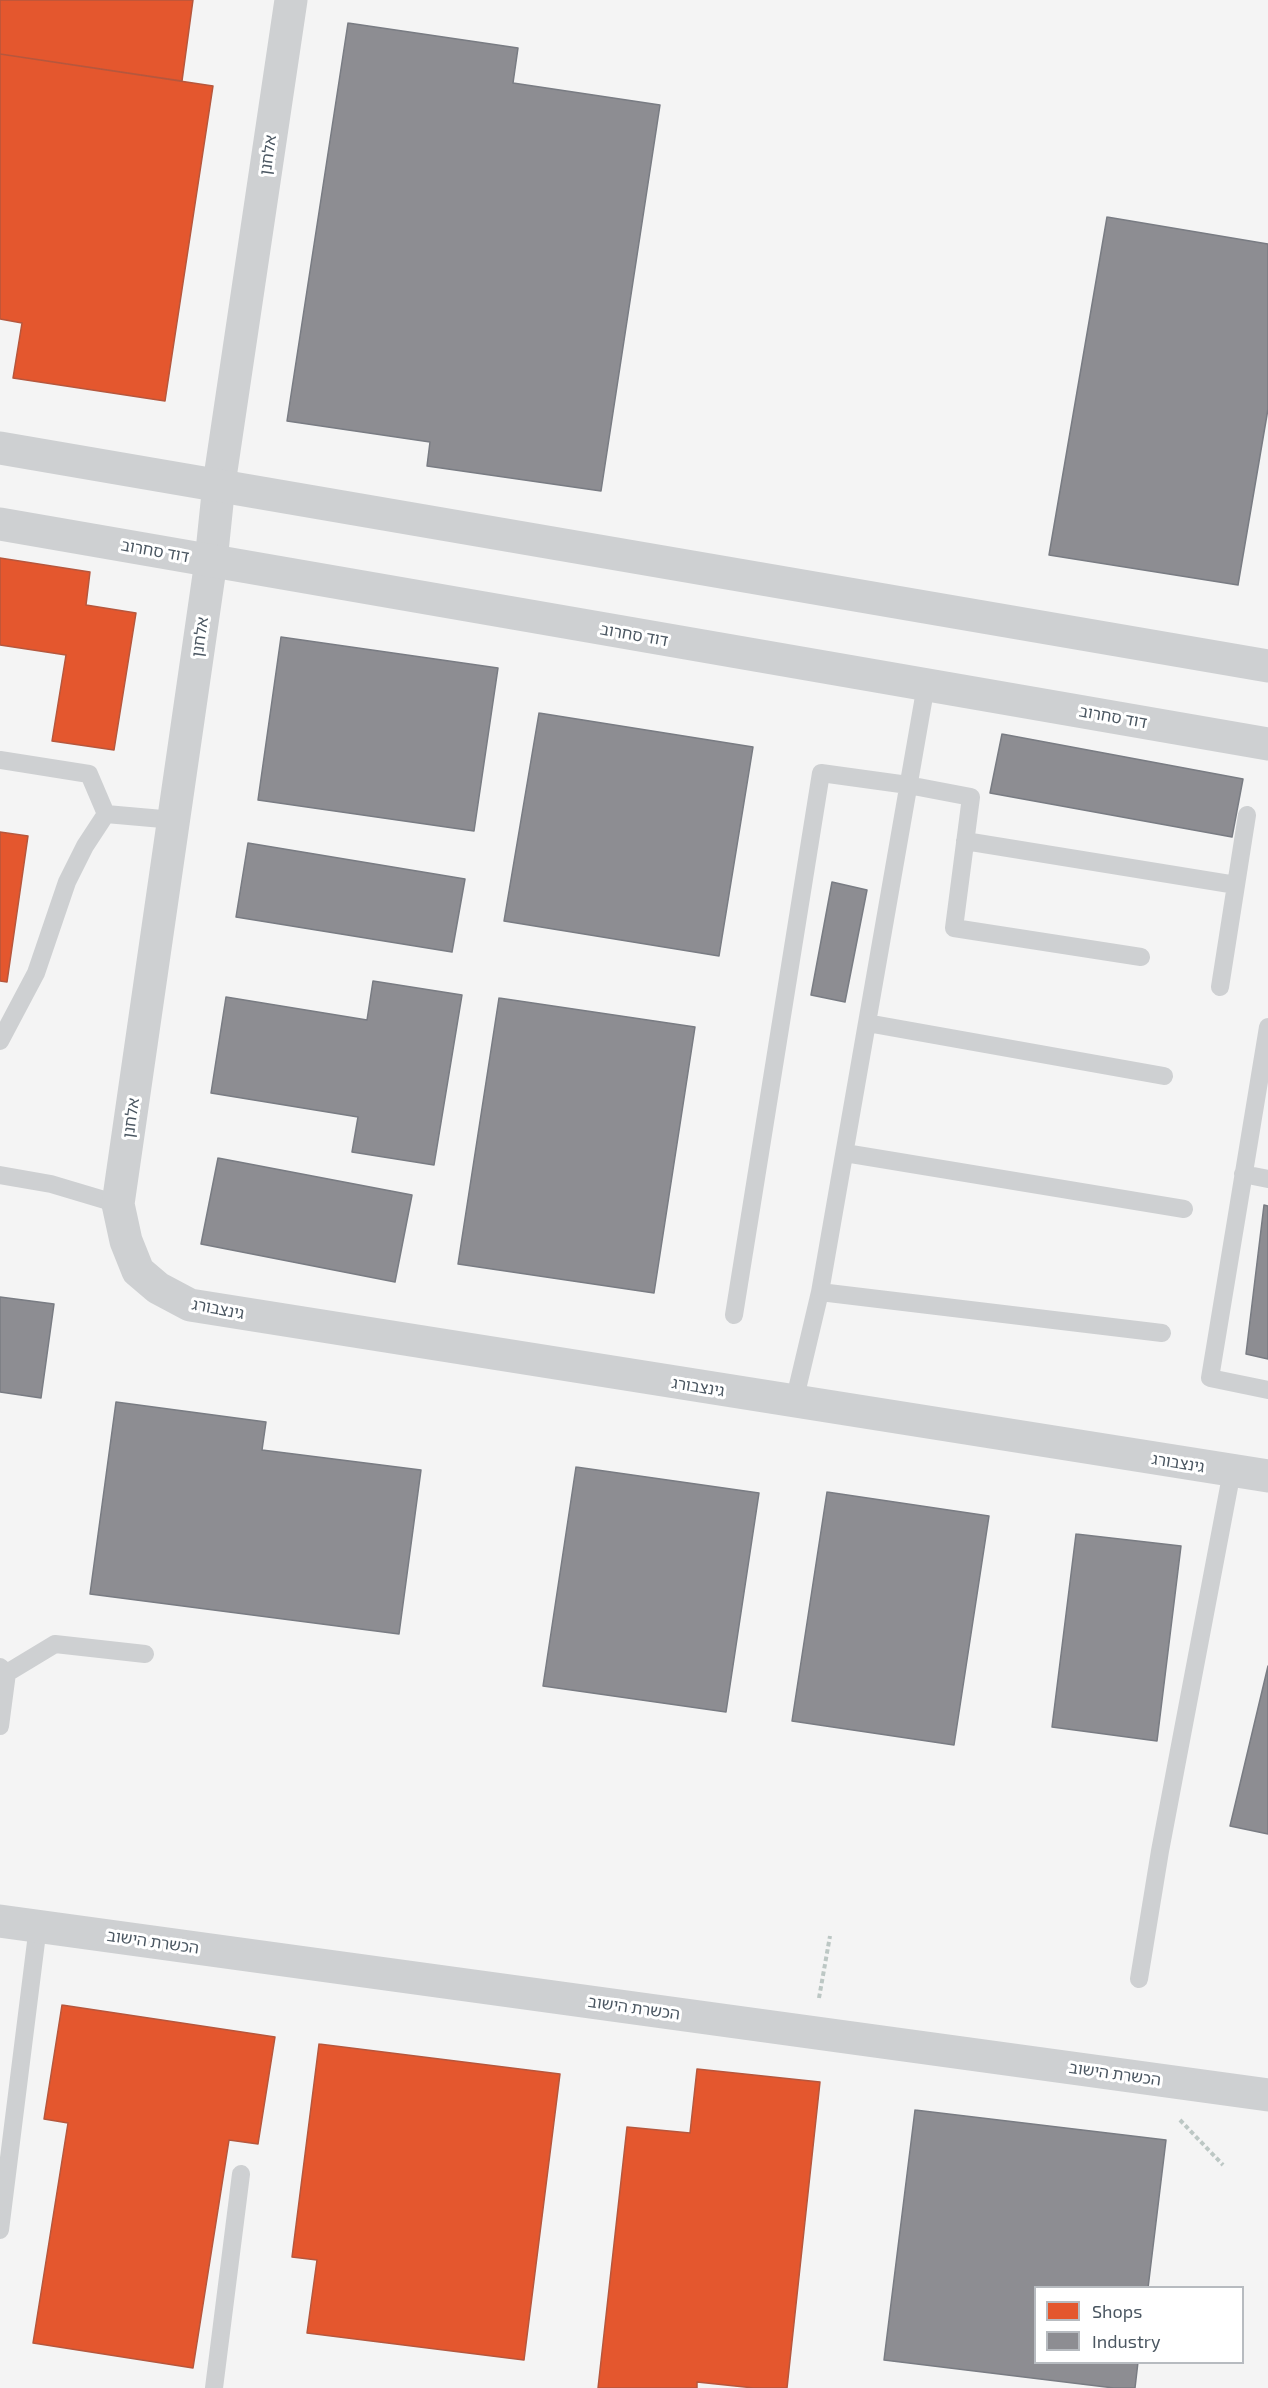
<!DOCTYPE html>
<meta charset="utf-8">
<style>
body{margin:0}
#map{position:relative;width:1268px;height:2388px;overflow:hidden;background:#f4f4f4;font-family:"Exo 2",sans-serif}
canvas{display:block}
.legend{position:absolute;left:1034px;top:2286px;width:210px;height:78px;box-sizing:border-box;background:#fff;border:2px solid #b7bbc0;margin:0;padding:8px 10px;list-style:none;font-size:18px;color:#4a5661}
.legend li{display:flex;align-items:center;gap:12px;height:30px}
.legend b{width:30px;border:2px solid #b7bbc0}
</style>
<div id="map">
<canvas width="1268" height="2388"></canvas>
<ul class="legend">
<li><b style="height:16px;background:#e4572e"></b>Shops</li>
<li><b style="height:16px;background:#8d8d92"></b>Industry</li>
</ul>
</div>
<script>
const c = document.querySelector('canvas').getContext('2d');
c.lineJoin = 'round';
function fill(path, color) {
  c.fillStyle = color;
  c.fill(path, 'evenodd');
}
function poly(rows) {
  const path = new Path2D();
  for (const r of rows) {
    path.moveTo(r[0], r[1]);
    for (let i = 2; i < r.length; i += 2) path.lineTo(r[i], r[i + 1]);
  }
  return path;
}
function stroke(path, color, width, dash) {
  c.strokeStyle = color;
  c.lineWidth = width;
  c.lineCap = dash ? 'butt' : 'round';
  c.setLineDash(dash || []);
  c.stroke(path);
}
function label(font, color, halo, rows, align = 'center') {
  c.font = font + ' "Exo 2","Noto Sans Hebrew",sans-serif';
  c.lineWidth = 6;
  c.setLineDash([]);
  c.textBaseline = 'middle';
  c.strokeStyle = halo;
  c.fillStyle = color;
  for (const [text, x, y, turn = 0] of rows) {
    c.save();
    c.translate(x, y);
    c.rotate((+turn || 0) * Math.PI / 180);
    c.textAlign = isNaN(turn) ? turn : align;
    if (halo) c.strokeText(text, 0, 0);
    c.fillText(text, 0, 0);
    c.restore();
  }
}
const shops = poly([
 [0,0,193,0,182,81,0,54,0,0],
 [0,54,213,86,165,401,13,378,22,323,0,319,0,54],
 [0,558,90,572,86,605,136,613,114,750,52,741,66,655,0,645,0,558],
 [0,832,28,836,7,982,0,981,0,832],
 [62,2005,275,2037,258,2144,229,2140,193,2368,33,2343,68,2123,44,2119,62,2005],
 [319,2044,560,2074,524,2360,307,2333,317,2260,292,2257,319,2044],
 [697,2069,820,2082,787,2388,754,2388,697,2382,697,2388,598,2388,627,2127,690,2133,697,2069]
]);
fill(shops, '#e4572e');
stroke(shops, '#b6573d', 1.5);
const industry = poly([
 [348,23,518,48,513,83,660,105,601,491,427,466,430,442,287,421,348,23],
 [1107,217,1268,244,1268,409,1238,585,1049,555,1107,217],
 [281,637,498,668,474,831,258,800,281,637],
 [539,713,753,747,719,956,504,921,539,713],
 [1002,734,1243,779,1232,837,990,793,1002,734],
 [248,843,465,879,452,952,236,917,248,843],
 [832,882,867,890,845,1002,811,995,832,882],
 [373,981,462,995,434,1165,352,1152,358,1117,211,1093,226,997,367,1020,373,981],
 [499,998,695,1027,654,1293,458,1264,499,998],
 [218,1158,412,1195,395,1282,201,1244,218,1158],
 [1264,1205,1268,1206,1268,1359,1246,1354,1264,1205],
 [0,1297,54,1304,41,1398,0,1392,0,1297],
 [116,1402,266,1422,262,1450,421,1470,399,1634,90,1594,116,1402],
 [576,1467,759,1493,726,1712,543,1686,576,1467],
 [827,1492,989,1516,954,1745,792,1721,827,1492],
 [1076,1534,1181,1546,1157,1741,1052,1727,1076,1534],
 [1268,1666,1268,1834,1230,1826,1268,1666],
 [915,2110,1166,2140,1148,2288,1036,2288,1036,2362,1138,2362,1135,2388,1114,2388,884,2360,915,2110]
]);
fill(industry, '#8d8d92');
stroke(industry, '#797c83', 1.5);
stroke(poly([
 [819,1998,830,1936],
 [1180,2120,1223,2165]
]), '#bcc7c4', 4, [4.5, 3]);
stroke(poly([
 [0,760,89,774,106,814],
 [106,814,174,820],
 [965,841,1236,885],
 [1220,987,1247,815],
 [867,1023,1164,1076],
 [1268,1027,1210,1378,1268,1390],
 [0,1041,36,973,67,882,85,846,106,814],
 [845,1153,1184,1209],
 [1243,1174,1268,1179],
 [0,1175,51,1184,118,1204],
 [820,1292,1162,1333],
 [734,1315,821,773,908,785,971,797,954,928,1141,957],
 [794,1402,820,1292,926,685],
 [0,1667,7,1673,0,1726],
 [7,1673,55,1644,145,1654],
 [1139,1979,1160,1851,1232,1471],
 [0,2230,38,1926],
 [214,2388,241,2174]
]), '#ced0d2', 18);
stroke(poly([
 [291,0,219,484,211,561,118,1204,126,1241,138,1271,158,1288,190,1305,1268,1476]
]), '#ced0d2', 33);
stroke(poly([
 [0,448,1268,666],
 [0,524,1268,744],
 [0,1921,1268,2095]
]), '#ced0d2', 33);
label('16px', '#4a5661', '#fff', [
 ["אלחנן",268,155,-82],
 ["דוד סחרוב",155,551,10],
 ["דוד סחרוב",634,635,10],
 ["אלחנן",200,637,-82],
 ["דוד סחרוב",1113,717,10],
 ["אלחנן",131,1118,-82],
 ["גינצבורג",218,1309,11],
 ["גינצבורג",698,1387,9],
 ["גינצבורג",1178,1463,9],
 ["הכשרת הישוב",153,1942,8],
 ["הכשרת הישוב",634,2008,8],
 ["הכשרת הישוב",1115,2074,8]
]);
</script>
